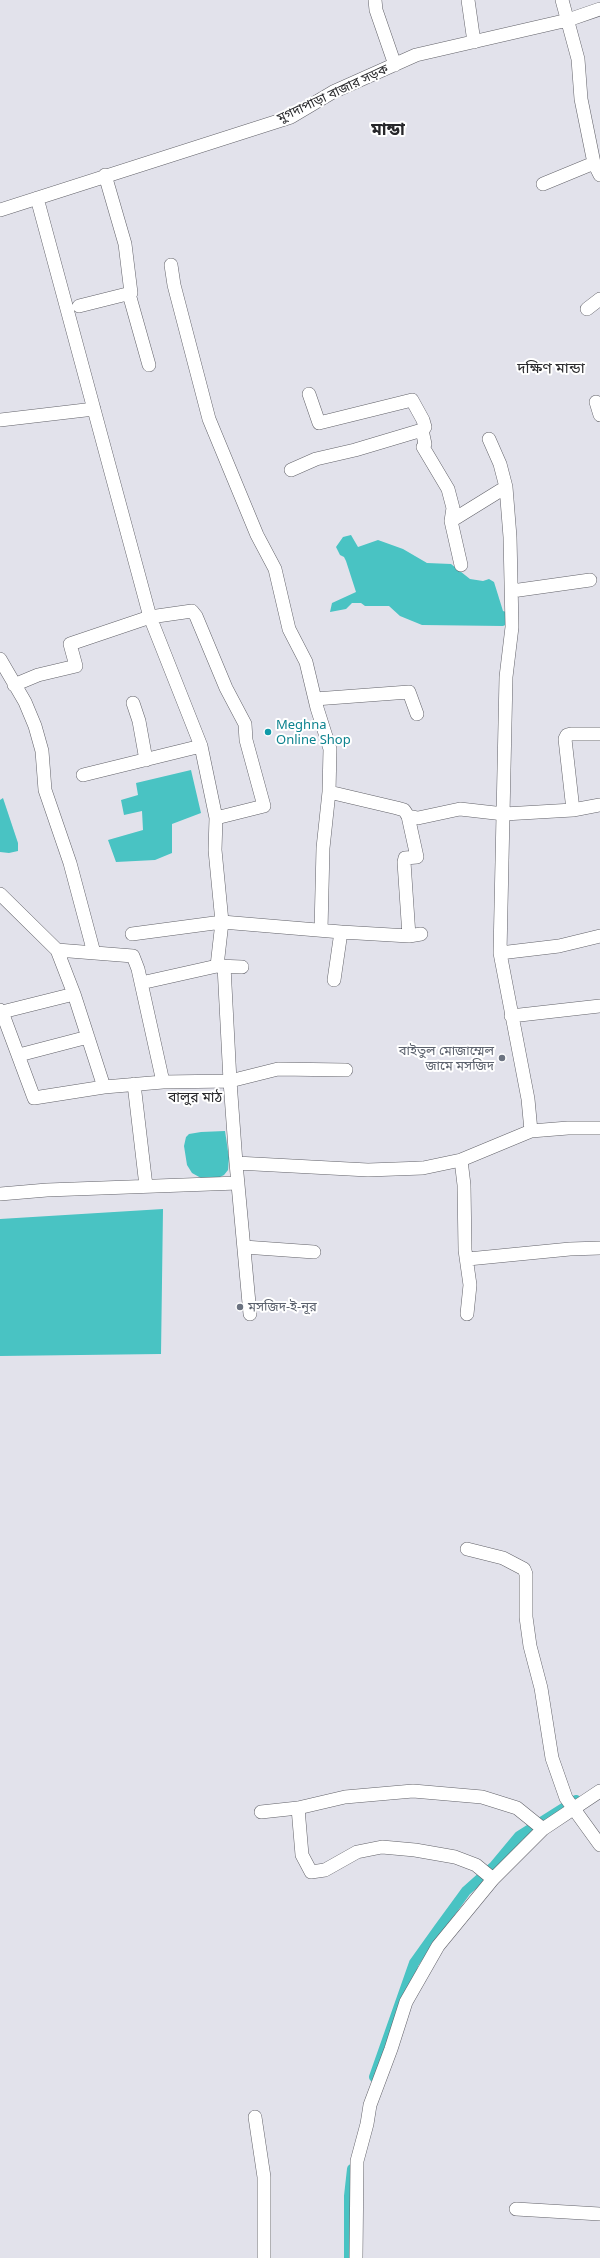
<!DOCTYPE html>
<meta charset="utf-8">
<style>
body{margin:0}
canvas{display:block;background:#e2e2eb}
</style>
<canvas width="600" height="2258"></canvas>
<script>
const c = document.querySelector('canvas').getContext('2d');
c.lineJoin = 'round';
function fill(path, color) {
  c.fillStyle = color;
  c.fill(path, 'evenodd');
}
function poly(rows) {
  const path = new Path2D();
  for (const r of rows) {
    path.moveTo(r[0], r[1]);
    for (let i = 2; i < r.length; i += 2) path.lineTo(r[i], r[i + 1]);
  }
  return path;
}
function stroke(path, color, width, dash) {
  c.strokeStyle = color;
  c.lineWidth = width;
  c.lineCap = dash ? 'butt' : 'round';
  c.setLineDash(dash || []);
  c.stroke(path);
}
function label(font, color, halo, rows, align = 'center') {
  c.font = font + ' "Noto Sans","Noto Sans Bengali",sans-serif';
  c.lineWidth = 4;
  c.setLineDash([]);
  c.textBaseline = 'middle';
  c.strokeStyle = halo;
  c.fillStyle = color;
  for (const [text, x, y, turn = 0] of rows) {
    c.save();
    c.translate(x, y);
    c.rotate((+turn || 0) * Math.PI / 180);
    c.textAlign = isNaN(turn) ? turn : align;
    if (halo) c.strokeText(text, 0, 0);
    c.fillText(text, 0, 0);
    c.restore();
  }
}
fill(poly([
 [351,535,358,547,378,540,403,549,427,563,451,564,470,579,483,581,489,579,494,582,503,611,506,612,510,623,503,626,422,625,400,616,389,606,365,606,361,603,352,603,346,609,330,612,332,603,356,592,346,561,344,557,340,555,336,547,343,537],
 [191,770,201,813,172,824,172,853,155,860,116,862,108,840,143,830,142,811,124,815,121,800,138,795,136,783],
 [3,798,18,843,18,851,9,853,0,852,0,800],
 [225,1131,229,1158,228,1170,224,1175,216,1179,201,1178,192,1173,187,1165,184,1146,186,1137,189,1134,201,1132],
 [163,1209,161,1354,0,1356,0,1219]
]), '#49c3c3');
stroke(poly([
 [374,2077,414,1963,439,1928,466,1891,494,1866,519,1836,576,1800],
 [349,2258,349,2196,352,2169]
]), '#49c3c3', 10);
const minor = poly([
 [375,0,376,10,395,65],
 [468,0,474,42],
 [562,0,578,59,581,99,594,163,600,175],
 [543,184,594,163],
 [37,198,150,617,201,746,216,818,215,850,222,922,217,966],
 [0,210,291,117,333,92,416,55,568,20,600,9],
 [171,265,174,285,209,419,257,535,275,569,289,629,306,662,317,708,330,749,329,792,397,808,404,810,408,816],
 [129,294,149,365],
 [79,306,131,293,125,244,105,175],
 [587,309,600,299],
 [309,394,319,423,412,400,423,420,425,427,422,431],
 [596,402,600,415],
 [0,420,94,409],
 [489,439,500,464,506,487],
 [291,470,316,459,355,450,422,430,425,444,423,447,448,489,453,508,451,521],
 [512,591,590,580],
 [0,659,25,702,35,726,42,751,45,790,70,863,94,953],
 [14,685,38,675,76,666,70,644,150,617,192,611,196,616,226,688,245,724,246,740,264,806,216,818],
 [315,699,409,692,417,714],
 [133,703,139,721,146,760],
 [83,775,201,746],
 [573,810,600,805],
 [0,894,57,950,133,956,138,969,163,1082,230,1081,236,1163,368,1170,423,1168,461,1160,531,1131,528,1099,500,953,506,677,512,627,510,537,506,487,451,521,461,565],
 [321,930,323,848,329,792],
 [132,934,222,922,341,932,409,936,421,934],
 [409,936,404,862,405,858,417,857,408,816,418,818,460,809,504,814,573,810,565,739,567,735,571,734,600,734],
 [500,953,559,946,600,936],
 [224,966,230,1081,278,1069,346,1070],
 [334,980,341,932],
 [141,983,217,966,242,967],
 [74,994,104,1087],
 [0,1010,2,1012,74,994,57,950],
 [2,1012,34,1098,104,1087,163,1082],
 [511,1016,600,1006],
 [19,1055,88,1037],
 [134,1084,146,1186],
 [531,1131,568,1128,600,1128],
 [461,1160,464,1185,465,1250,470,1285,467,1314],
 [236,1163,250,1314],
 [0,1194,47,1190,238,1183],
 [244,1247,314,1252],
 [468,1259,570,1249,600,1248],
 [467,1549,503,1558,524,1569,526,1574,526,1617,530,1646,541,1688,552,1758,566,1798,600,1845],
 [298,1808,302,1855,311,1872,325,1870,357,1852,382,1847,415,1850,455,1857,476,1865,493,1879],
 [261,1812,298,1808,345,1797,413,1791,482,1797,517,1808,543,1829],
 [255,2117,264,2177,264,2258],
 [516,2209,600,2214],
 [356,2258,357,2161,367,2124,370,2105,391,2049,406,2002,438,1946,493,1879,543,1829,600,1791]
]);
stroke(minor, '#626269', 14);
stroke(minor, '#fff', 13);
for (const [x, y, r, color] of [
 [268,732,4,"#0f9aa8"],
 [502,1058,4,"#6b7280"],
 [240,1307,4,"#6b7280"]
]) {
  const dot = new Path2D();
  dot.arc(x, y, r, 0, 2 * Math.PI);
  c.fillStyle = color;
  c.fill(dot);
  stroke(dot, '#fff', 1.5);
}
label('13px', '#27272a', '#fff', [
 ["মুগদাপাড়া বাজার সড়ক",333,94,-25]
]);
label('13px', '#0d838f', '#fff', [
 ["Meghna",276,725],
 ["Online Shop",276,740]
], 'left');
label('13px', '#5b616d', '#fff', [
 ["বাইতুল মোজাম্মেল",494,1051],
 ["জামে মসজিদ",494,1066],
 ["মসজিদ-ই-নূর",248,1307,"left"]
], 'right');
label('14px', '#27272a', '#fff', [
 ["বালুর মাঠ",195,1098]
]);
label('15px', '#27272a', '#fff', [
 ["দক্ষিণ মান্ডা",551,369]
]);
label('bold 17px', '#27272a', '#fff', [
 ["মান্ডা",388,130]
]);
</script>
